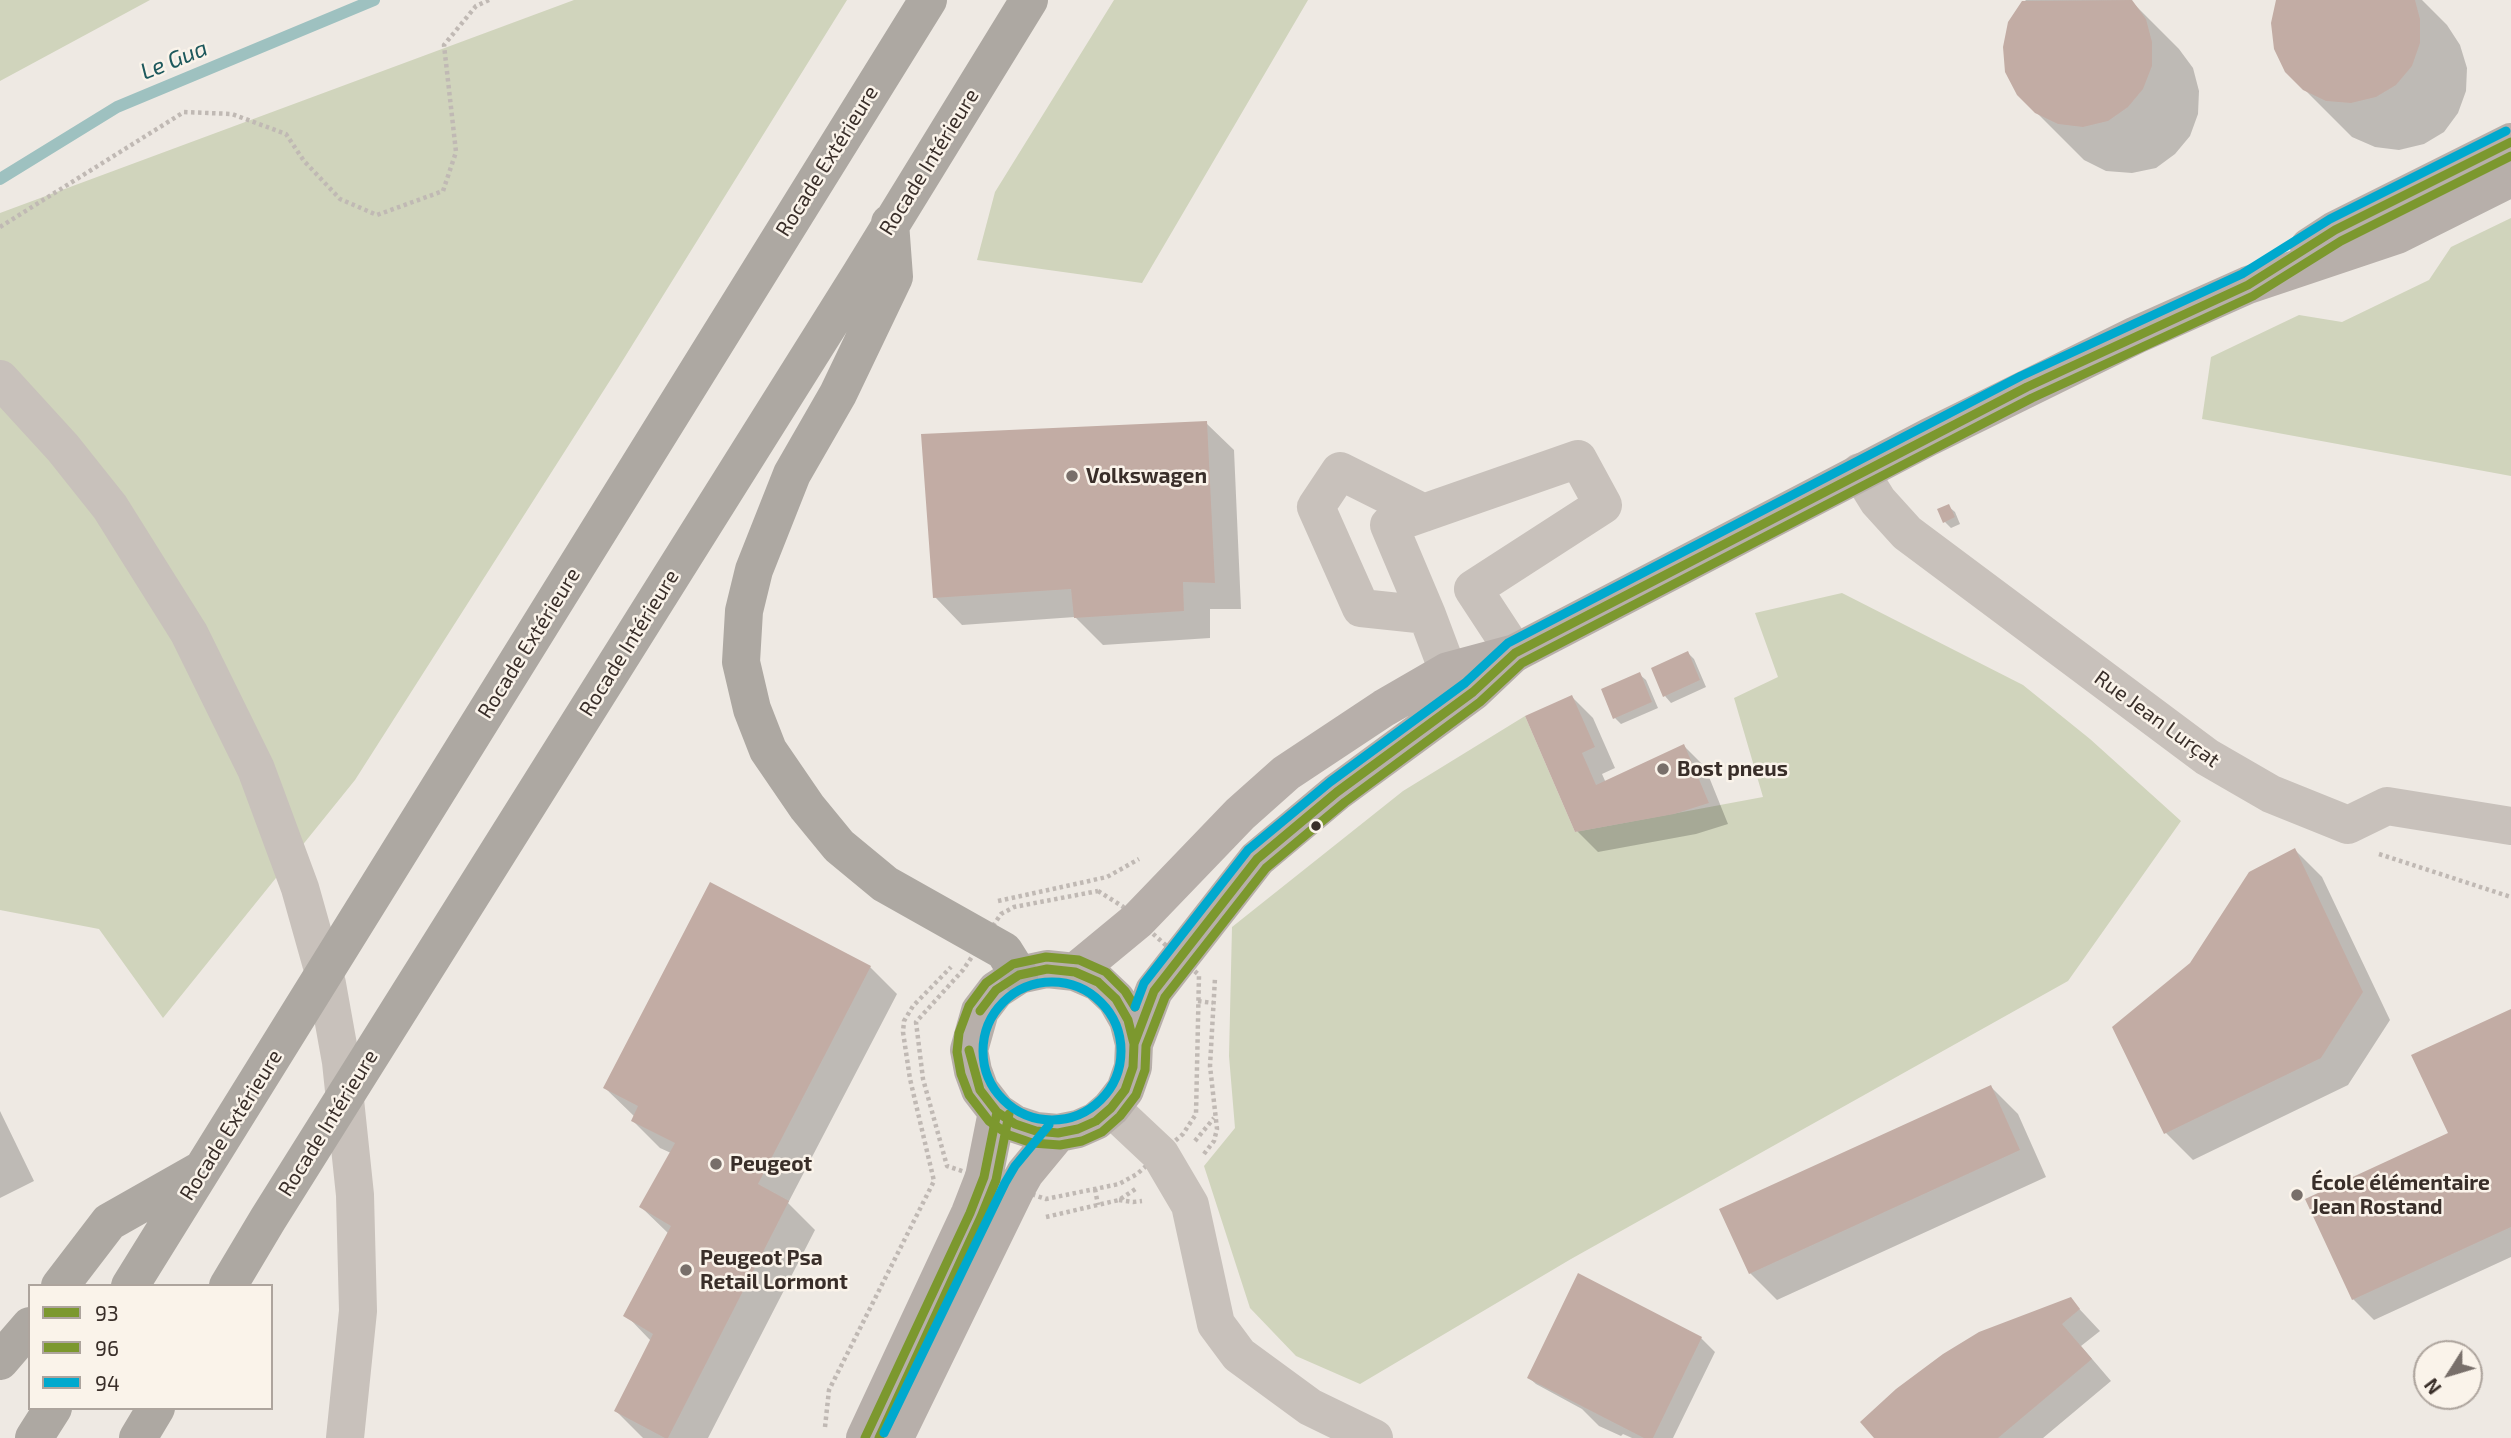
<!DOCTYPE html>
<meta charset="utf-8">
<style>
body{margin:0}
#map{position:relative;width:2511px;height:1438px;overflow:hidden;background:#eee9e3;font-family:"Exo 2",sans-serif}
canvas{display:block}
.legend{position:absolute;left:28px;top:1284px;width:245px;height:126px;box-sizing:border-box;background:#faf3ea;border:2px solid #ada49d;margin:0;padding:9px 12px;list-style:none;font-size:21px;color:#392e29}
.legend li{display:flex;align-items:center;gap:14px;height:35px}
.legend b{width:35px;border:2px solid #ada49d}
.north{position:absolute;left:2413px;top:1340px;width:70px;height:70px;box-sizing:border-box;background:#faf3ea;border:2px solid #ada49d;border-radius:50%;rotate:233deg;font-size:19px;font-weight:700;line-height:28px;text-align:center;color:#392e29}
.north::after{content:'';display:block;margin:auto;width:24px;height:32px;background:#786f6a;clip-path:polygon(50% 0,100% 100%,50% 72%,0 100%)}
</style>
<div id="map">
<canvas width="2511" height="1438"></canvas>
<ul class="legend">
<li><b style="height:9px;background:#7c982e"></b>93</li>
<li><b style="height:9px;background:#7c982e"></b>96</li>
<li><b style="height:9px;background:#00a9ce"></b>94</li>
</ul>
<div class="north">N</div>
</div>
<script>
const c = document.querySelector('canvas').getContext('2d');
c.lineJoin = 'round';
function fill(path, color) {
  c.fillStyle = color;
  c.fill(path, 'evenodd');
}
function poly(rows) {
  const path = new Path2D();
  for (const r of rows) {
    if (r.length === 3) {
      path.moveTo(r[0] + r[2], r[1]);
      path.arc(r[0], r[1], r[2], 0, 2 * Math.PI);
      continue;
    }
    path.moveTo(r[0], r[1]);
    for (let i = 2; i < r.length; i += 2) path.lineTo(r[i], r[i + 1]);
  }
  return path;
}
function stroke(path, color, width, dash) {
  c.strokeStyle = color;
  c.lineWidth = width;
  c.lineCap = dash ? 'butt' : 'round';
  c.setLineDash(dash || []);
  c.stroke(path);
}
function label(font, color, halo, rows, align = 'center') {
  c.font = font + ' "Exo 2",sans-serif';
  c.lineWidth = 5;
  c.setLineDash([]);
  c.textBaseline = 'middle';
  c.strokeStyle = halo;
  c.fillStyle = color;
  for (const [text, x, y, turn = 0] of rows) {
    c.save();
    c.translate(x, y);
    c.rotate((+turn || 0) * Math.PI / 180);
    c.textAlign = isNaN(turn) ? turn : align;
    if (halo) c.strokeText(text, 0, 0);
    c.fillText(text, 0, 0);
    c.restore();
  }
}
fill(poly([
 [0,0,150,0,0,81],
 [574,0,847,0,618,368,355,780,163,1018,99,929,0,910,0,213],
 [1114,0,1308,0,1142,283,977,260,995,192],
 [2511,218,2511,476,2202,419,2211,357,2299,315,2342,322,2429,280,2451,247],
 [1842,593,2023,685,2090,739,2181,821,2068,981,1571,1259,1360,1384,1296,1356,1250,1308,1204,1166,1235,1128,1229,1056,1232,927,1403,791,1525,716,1575,832,1763,797,1734,698,1778,677,1755,613]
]), '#d0d4bc');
fill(poly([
 [2026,0,2130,0,2179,49,2193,68,2199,91,2198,114,2190,136,2175,154,2156,168,2132,173,2106,171,2084,160,2018,94,2024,2],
 [2278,0,2422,0,2447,25,2460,45,2467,68,2466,91,2458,113,2444,132,2424,144,2399,150,2375,147,2352,137,2286,71],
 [1206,423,1234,450,1241,609,1210,609,1210,638,1103,645,1075,617,962,625,935,597],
 [1948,506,1955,512,1960,524,1951,528,1945,522],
 [1688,653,1694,659,1706,687,1671,703,1665,696],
 [1639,674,1646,680,1658,708,1621,724,1615,718],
 [1572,697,1593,718,1615,768,1602,774,1606,783,1684,746,1705,767,1728,824,1696,834,1598,852,1577,831],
 [2295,850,2322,877,2390,1020,2348,1085,2193,1160,2166,1133,2191,964],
 [870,967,897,994,788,1203,815,1230,708,1438,643,1438,616,1411,651,1341,626,1315,669,1234,641,1207,671,1153,660,1148,633,1121,635,1117,605,1088],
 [2511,1011,2511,1257,2374,1320,2353,1299,2450,1134],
 [1991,1087,2018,1114,2046,1177,1777,1300,1750,1273],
 [0,1111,34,1181,0,1198],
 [2070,1299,2100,1331,2081,1346,2111,1381,2043,1438,1876,1438],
 [1701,1338,1715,1352,1673,1438,1632,1438,1623,1434,1621,1436,1599,1426,1582,1409,1536,1384,1529,1378]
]), '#0003');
stroke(poly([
 [0,179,117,107,374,0]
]), '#9ec1c0', 12);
fill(poly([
 [2132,0,2146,19,2152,42,2152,66,2143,89,2128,107,2108,121,2083,127,2058,124,2035,113,2017,95,2005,72,2003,47,2008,22,2022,1],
 [2276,0,2415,0,2420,19,2420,43,2412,66,2396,85,2376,97,2351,103,2326,101,2303,90,2285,72,2274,49,2271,23],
 [1207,421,1215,583,1183,582,1184,611,1074,618,1071,589,933,598,921,434],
 [1949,504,1955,517,1943,523,1937,509],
 [1688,651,1700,680,1663,697,1651,668],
 [1640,672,1652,702,1613,719,1601,689],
 [1572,695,1595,747,1582,753,1596,785,1684,744,1709,803,1674,814,1575,832,1525,716],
 [2295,848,2363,992,2321,1058,2164,1134,2112,1027,2190,963,2249,872],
 [710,882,871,966,758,1184,789,1201,668,1438,665,1438,614,1411,653,1334,623,1316,671,1226,639,1207,675,1143,631,1121,638,1106,603,1088],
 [2511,1009,2511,1227,2352,1300,2305,1199,2448,1133,2411,1055],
 [1991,1085,2020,1150,1749,1274,1719,1209],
 [1578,1273,1702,1337,1653,1438,1644,1438,1527,1378],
 [2071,1297,2080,1309,2062,1324,2092,1359,1998,1438,1874,1438,1860,1422,1896,1389,1943,1354,1979,1332]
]), '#c2aca4');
stroke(poly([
 [0,227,184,112,232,114,286,134,304,161,340,199,377,215,443,191,456,152,444,45,476,6,489,0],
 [2379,854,2511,897],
 [1098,891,1122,906,1199,975,1196,1114,1183,1134,1137,1174,1119,1184,1046,1199,947,1166,923,1079,916,1022,963,970,1001,914,1014,907,1098,891],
 [998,901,1107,877,1139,859],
 [1198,1001,1213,1003],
 [1195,1141,1214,1118],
 [1204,1154,1214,1141,1217,1129,1210,1066,1215,978],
 [1095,1189,1098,1205],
 [1119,1200,1133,1202,1142,1201],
 [1046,1217,1119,1200,1137,1188],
 [825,1427,829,1390,934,1181,910,1079,903,1032,904,1021,913,1006,951,967]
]), '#c0b9b4', 4.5, [3.5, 3.5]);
stroke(poly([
 [0,379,63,448,110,507,189,633,256,769,300,888,327,984,341,1062,355,1195,358,1311,345,1438],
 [1860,472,1878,501,1907,533,2207,757,2271,794,2348,825,2387,806,2511,826],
 [1424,513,1340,471,1316,507,1361,608,1427,615],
 [1448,671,1427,615,1389,525,1578,459,1603,505,1473,589,1515,653],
 [1111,1108,1160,1154,1190,1205,1216,1324,1239,1355,1310,1407,1374,1438]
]), '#c8c1bb', 38);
stroke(poly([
 [2309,247,2335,230,2511,142],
 [1075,972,1138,920,1240,814,1286,773,1384,708,1448,671,1515,653,1929,437,2136,335,2248,285,2397,235,2511,178],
 [1134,1044,1128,1020,1116,999,1098,982,1075,972,1047,969,1019,975,996,990,980,1011,969,1050,973,1071,980,1090,997,1112,1015,1124,1036,1131,1058,1133,1078,1129,1096,1121,1111,1108,1125,1090,1133,1067,1134,1044,1154,991,1257,859,1337,792,1473,692,1511,656],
 [897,1433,1016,1189,1025,1173,1058,1133],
 [865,1438,970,1213,984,1177,997,1112]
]), '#b7afaa', 38);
stroke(poly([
 [890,223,894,277,838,394,792,474,754,570,744,611,741,662,752,709,768,750,807,807,839,846,885,884,1004,951,1019,975],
 [60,1286,109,1222,199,1171],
 [130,1286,928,0],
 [228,1286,268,1219,860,275,1029,0],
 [0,1361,30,1326],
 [34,1438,53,1408],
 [138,1438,156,1408]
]), '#ada8a2', 38);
stroke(poly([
 [980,1011,996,990,1019,975,1047,969,1075,972,1098,982,1116,999,1128,1020,1134,1044],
 [1134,1044,1154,991,1257,859,1337,792,1473,692,1515,653,2027,387,2248,285,2335,230,2511,142],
 [969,1050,980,1090,997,1112,1015,1124,1036,1131,1058,1133,1078,1129,1096,1121,1111,1108,1125,1090,1133,1067,1134,1044],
 [865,1438,970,1213,984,1177,997,1112]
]), '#7c982e', 9);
stroke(poly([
 [1135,1007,1125,991,1106,972,1079,960,1046,957,1013,964,986,983,969,1006,959,1033,957,1052,961,1074,969,1095,989,1121,1009,1135,1032,1143,1060,1145,1082,1141,1102,1132,1120,1116,1136,1095,1145,1070,1146,1046,1165,997,1266,868,1345,802,1480,702,1522,663,2032,398,2253,296,2341,241,2511,156],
 [879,1438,981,1217,996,1180,1009,1114]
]), '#7c982e', 9);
stroke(poly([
 [1052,1051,69],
 [1135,1007,1144,983,1248,850,1330,782,1465,683,1508,643,2021,376,2242,274,2330,219,2506,131],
 [884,1433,1005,1183,1015,1166,1049,1125]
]), '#00a9ce', 9);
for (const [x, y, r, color] of [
 [1072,476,7,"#786f6a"],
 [1663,769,7,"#786f6a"],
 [1316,826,6,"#392e29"],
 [716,1164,7,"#786f6a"],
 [2297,1195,7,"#786f6a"],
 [686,1270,7,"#786f6a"]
]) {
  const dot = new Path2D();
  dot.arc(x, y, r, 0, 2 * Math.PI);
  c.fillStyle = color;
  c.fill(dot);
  stroke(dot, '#faf3ea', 2.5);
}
label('21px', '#392e29', '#faf3ea', [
 ["Rocade Extérieure",827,161,-58],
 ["Rocade Intérieure",929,162,-58],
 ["Rocade Extérieure",529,643,-58],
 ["Rocade Intérieure",629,643,-58],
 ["Rue Jean Lurçat",2157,719,36],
 ["Rocade Intérieure",328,1123,-58],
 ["Rocade Extérieure",231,1125,-58]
]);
label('bold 21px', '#392e29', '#faf3ea', [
 ["Volkswagen",1086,476],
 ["Bost pneus",1677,769],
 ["Peugeot",730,1164],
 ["École élémentaire",2311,1183],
 ["Jean Rostand",2311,1207],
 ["Peugeot Psa",700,1258],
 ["Retail Lormont",700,1282]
], 'left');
label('italic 23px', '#1d585c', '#faf3ea', [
 ["Le Gua",174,60,-22]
]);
</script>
